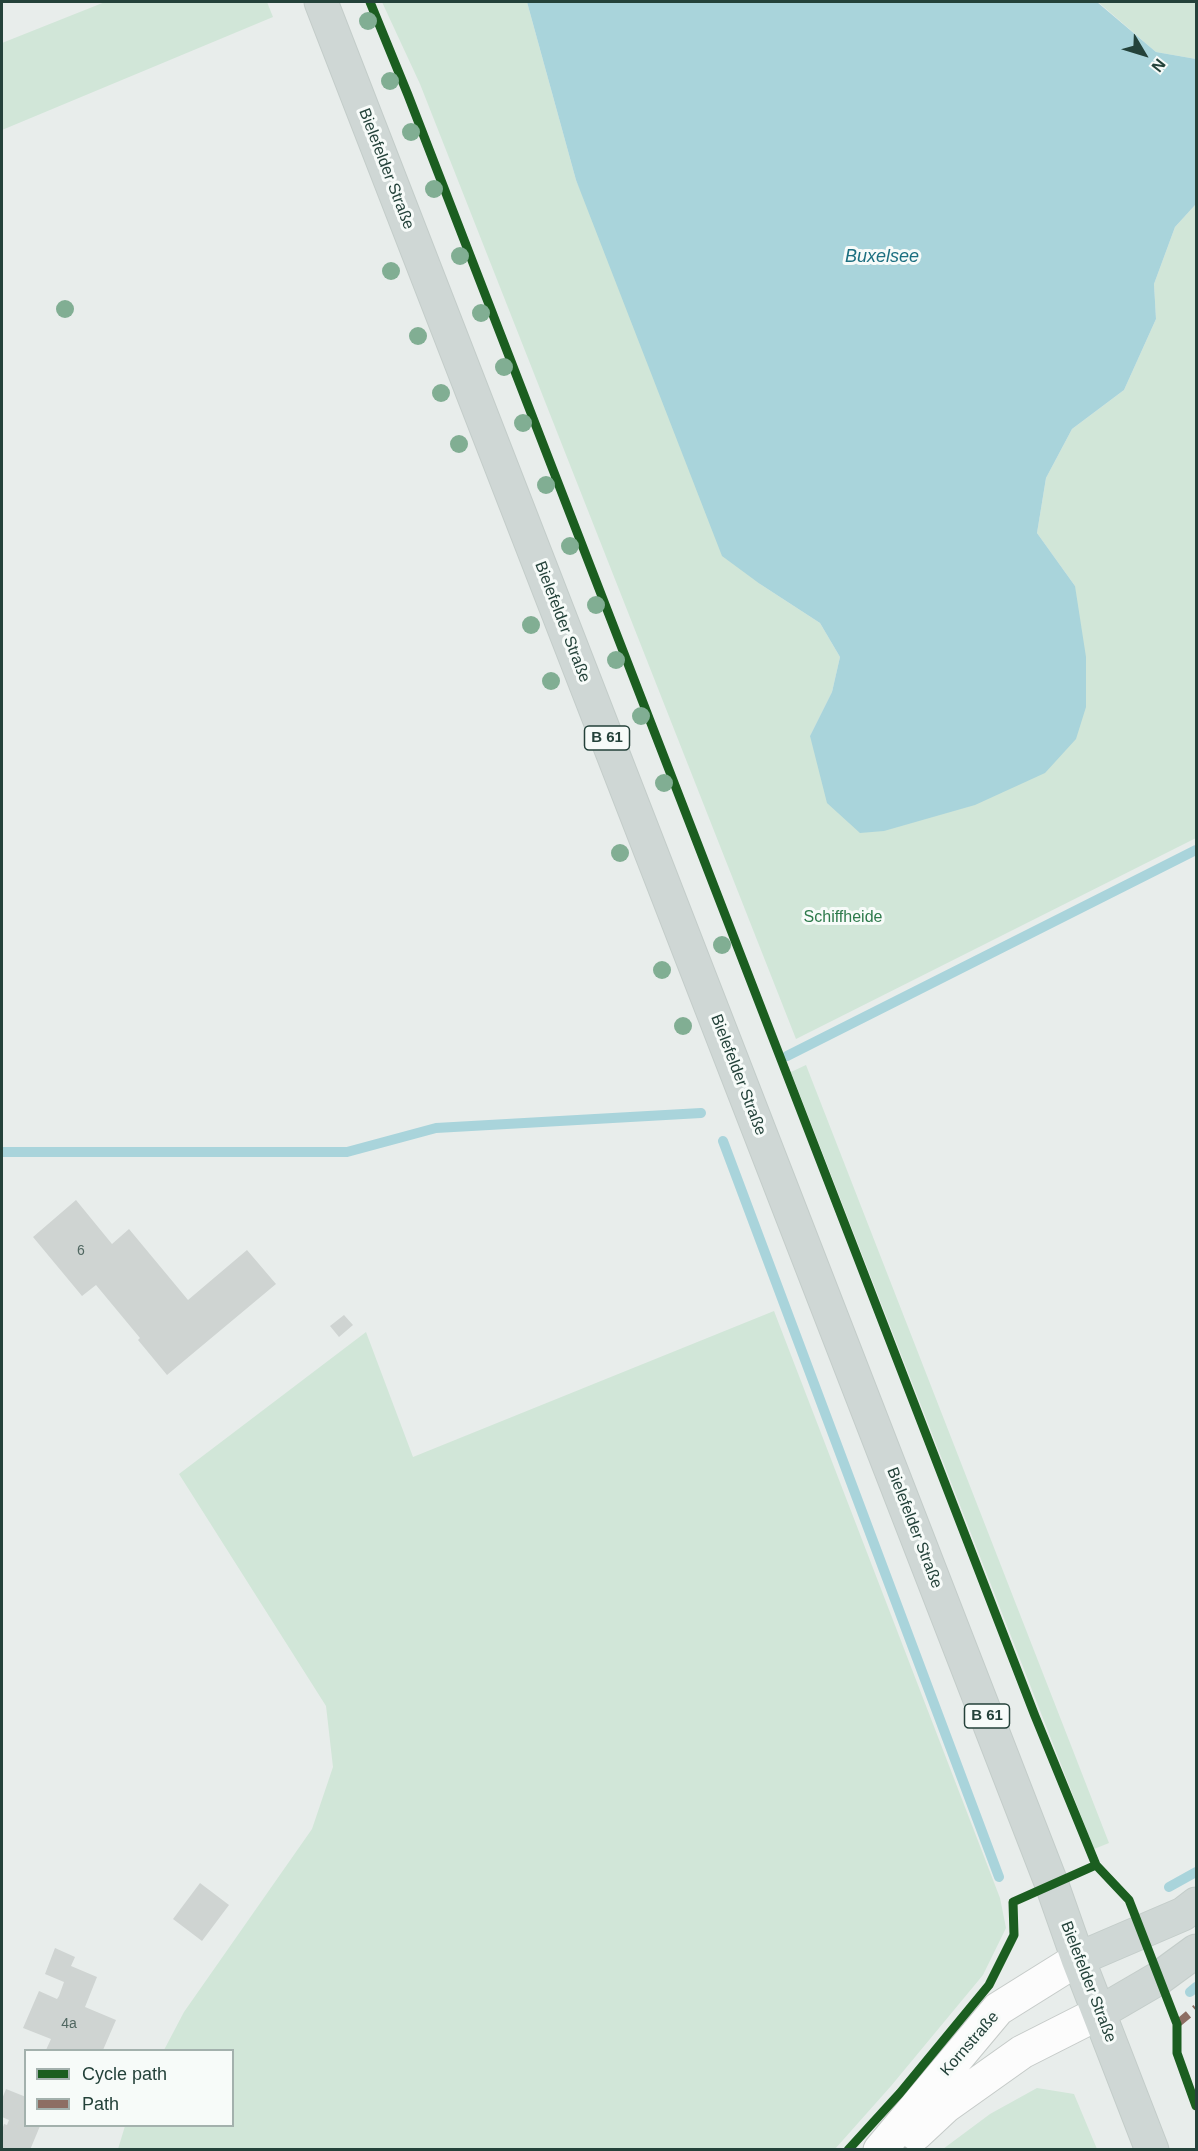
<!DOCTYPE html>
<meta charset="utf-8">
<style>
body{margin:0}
#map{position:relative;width:1198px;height:2151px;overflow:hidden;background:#e8edeb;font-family:Arial,sans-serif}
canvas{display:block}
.frame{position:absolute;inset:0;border:3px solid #24423a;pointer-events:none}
.legend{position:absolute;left:24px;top:2049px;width:210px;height:78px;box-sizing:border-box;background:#f7fbf9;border:2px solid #a3b1ad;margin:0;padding:8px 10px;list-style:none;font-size:18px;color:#24423a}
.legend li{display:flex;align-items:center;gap:12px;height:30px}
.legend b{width:30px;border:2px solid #a3b1ad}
.north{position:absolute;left:1114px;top:24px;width:60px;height:60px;-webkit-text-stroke:4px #f7fbf9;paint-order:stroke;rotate:128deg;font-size:16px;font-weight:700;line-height:24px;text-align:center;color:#24423a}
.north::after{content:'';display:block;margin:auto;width:21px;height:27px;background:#24423a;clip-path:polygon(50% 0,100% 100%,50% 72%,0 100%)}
</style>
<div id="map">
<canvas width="1198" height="2151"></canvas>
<div class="frame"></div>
<ul class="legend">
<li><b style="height:8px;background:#1b5e20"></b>Cycle path</li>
<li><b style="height:8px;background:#8d6e63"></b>Path</li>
</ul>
<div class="north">N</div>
</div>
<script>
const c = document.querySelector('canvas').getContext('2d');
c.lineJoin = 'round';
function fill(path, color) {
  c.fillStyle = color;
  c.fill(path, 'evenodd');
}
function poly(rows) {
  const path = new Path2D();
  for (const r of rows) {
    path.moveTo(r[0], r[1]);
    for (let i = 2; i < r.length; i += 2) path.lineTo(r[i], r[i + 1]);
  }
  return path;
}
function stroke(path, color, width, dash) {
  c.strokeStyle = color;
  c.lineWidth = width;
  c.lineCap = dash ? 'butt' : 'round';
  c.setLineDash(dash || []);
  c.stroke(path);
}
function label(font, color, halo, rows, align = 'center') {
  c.font = font + ' Arial,sans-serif';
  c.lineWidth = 6;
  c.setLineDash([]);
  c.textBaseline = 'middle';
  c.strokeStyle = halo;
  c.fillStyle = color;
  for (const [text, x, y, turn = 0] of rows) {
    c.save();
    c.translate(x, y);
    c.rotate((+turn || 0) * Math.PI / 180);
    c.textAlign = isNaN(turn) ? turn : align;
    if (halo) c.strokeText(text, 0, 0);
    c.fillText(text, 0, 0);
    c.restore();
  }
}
fill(poly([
 [105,2,267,2,273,17,2,130,2,43],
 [382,2,527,2,576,180,760,584,820,623,840,657,832,692,810,736,1075,586,1037,533,1046,478,1072,429,1124,390,1156,319,1154,284,1175,227,1196,204,1196,838,796,1039,420,84],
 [1098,2,1196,2,1196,59,1156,52],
 [806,1065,1109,1843,1094,1849,791,1072],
 [774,1311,1000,1898,1006,1928,983,1975,891,2086,835,2149,118,2149,125,2126,232,2126,232,2050,164,2050,184,2012,312,1829,333,1767,326,1706,179,1474,366,1332,413,1457],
 [1037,2088,1074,2094,1097,2149,943,2149,990,2114]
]), '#d1e6d8');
fill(poly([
 [527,2,1097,2,1156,52,1196,59,1196,204,1175,227,1154,284,1156,319,1124,390,1072,429,1046,478,1037,533,1075,586,1086,657,1086,707,1076,739,1045,773,975,805,884,831,860,833,827,803,810,736,832,692,840,657,820,623,760,584,722,556,576,180]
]), '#a9d4db');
stroke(poly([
 [787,1056,1196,850],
 [723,1141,999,1877],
 [2,1152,347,1152,436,1128,701,1113],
 [1169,1887,1196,1872],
 [1190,1992,1196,1987]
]), '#a9d4db', 10);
fill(poly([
 [76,1200,112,1244,129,1229,188,1300,247,1250,276,1284,167,1375,138,1340,140,1338,96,1285,82,1296,33,1237],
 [344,1315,353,1325,339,1337,330,1326],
 [200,1883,229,1905,202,1941,173,1919],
 [55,1948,75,1957,71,1966,97,1977,85,2007,116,2020,103,2050,46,2050,51,2039,23,2028,39,1991,57,1999,59,1996,64,1982,45,1974],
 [6,2089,26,2097,26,2126,40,2126,30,2150,2,2150,2,2130,4,2124,7,2125,9,2120,2,2117,2,2099]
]), '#cfd4d2');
const minor = poly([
 [916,2134,946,2106,1022,2052,1099,2013],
 [880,2150,998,2009,1078,1959]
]);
const major = poly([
 [321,2,1052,1885,1078,1959,1152,2150],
 [1078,1959,1183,1914,1196,1904],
 [1099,2013,1159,1978,1196,1951]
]);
stroke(minor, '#c5cac8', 35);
stroke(major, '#c3ccc9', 35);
stroke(minor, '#fcfcfc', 33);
stroke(major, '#cfd7d5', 33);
stroke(poly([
 [1177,2024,1196,2008]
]), '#8d6e63', 8, [15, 8]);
stroke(poly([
 [370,2,408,95,1035,1716,1096,1865,1129,1900,1177,2024,1177,2053,1196,2106],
 [848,2150,900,2093,989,1985,1014,1935,1013,1902,1096,1865]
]), '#1b5e20', 9);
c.fillStyle = '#81ae93';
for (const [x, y] of [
 [368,21],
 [390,81],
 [411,132],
 [434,189],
 [460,256],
 [391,271],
 [65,309],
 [481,313],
 [418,336],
 [504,367],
 [441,393],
 [523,423],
 [459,444],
 [546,485],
 [570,546],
 [596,605],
 [531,625],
 [616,660],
 [551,681],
 [641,716],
 [664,783],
 [620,853],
 [722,945],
 [662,970],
 [683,1026]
]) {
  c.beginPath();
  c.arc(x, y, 9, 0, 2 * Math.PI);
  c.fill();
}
label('14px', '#506761', null, [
 ["6",81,1251],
 ["4a",69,2024]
]);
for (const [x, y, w] of [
 [607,738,45],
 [987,1716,45]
]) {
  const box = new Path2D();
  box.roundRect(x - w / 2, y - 12, w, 24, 4.5);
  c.fillStyle = '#f7fbf9';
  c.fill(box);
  stroke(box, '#24423a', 1.5);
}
label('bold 15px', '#24423a', null, [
 ["B 61",607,738],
 ["B 61",987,1716]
]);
label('16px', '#24423a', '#f7fbf9', [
 ["Bielefelder Straße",386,169,69],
 ["Bielefelder Straße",562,622,69],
 ["Bielefelder Straße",738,1075,69],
 ["Bielefelder Straße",914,1528,69],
 ["Bielefelder Straße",1088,1982,69],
 ["Kornstraße",970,2044,-49]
]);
label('16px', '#2d7a4b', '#f7fbf9', [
 ["Schiffheide",843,918]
]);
label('italic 18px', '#1c6f80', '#f7fbf9', [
 ["Buxelsee",882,257]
]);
</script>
